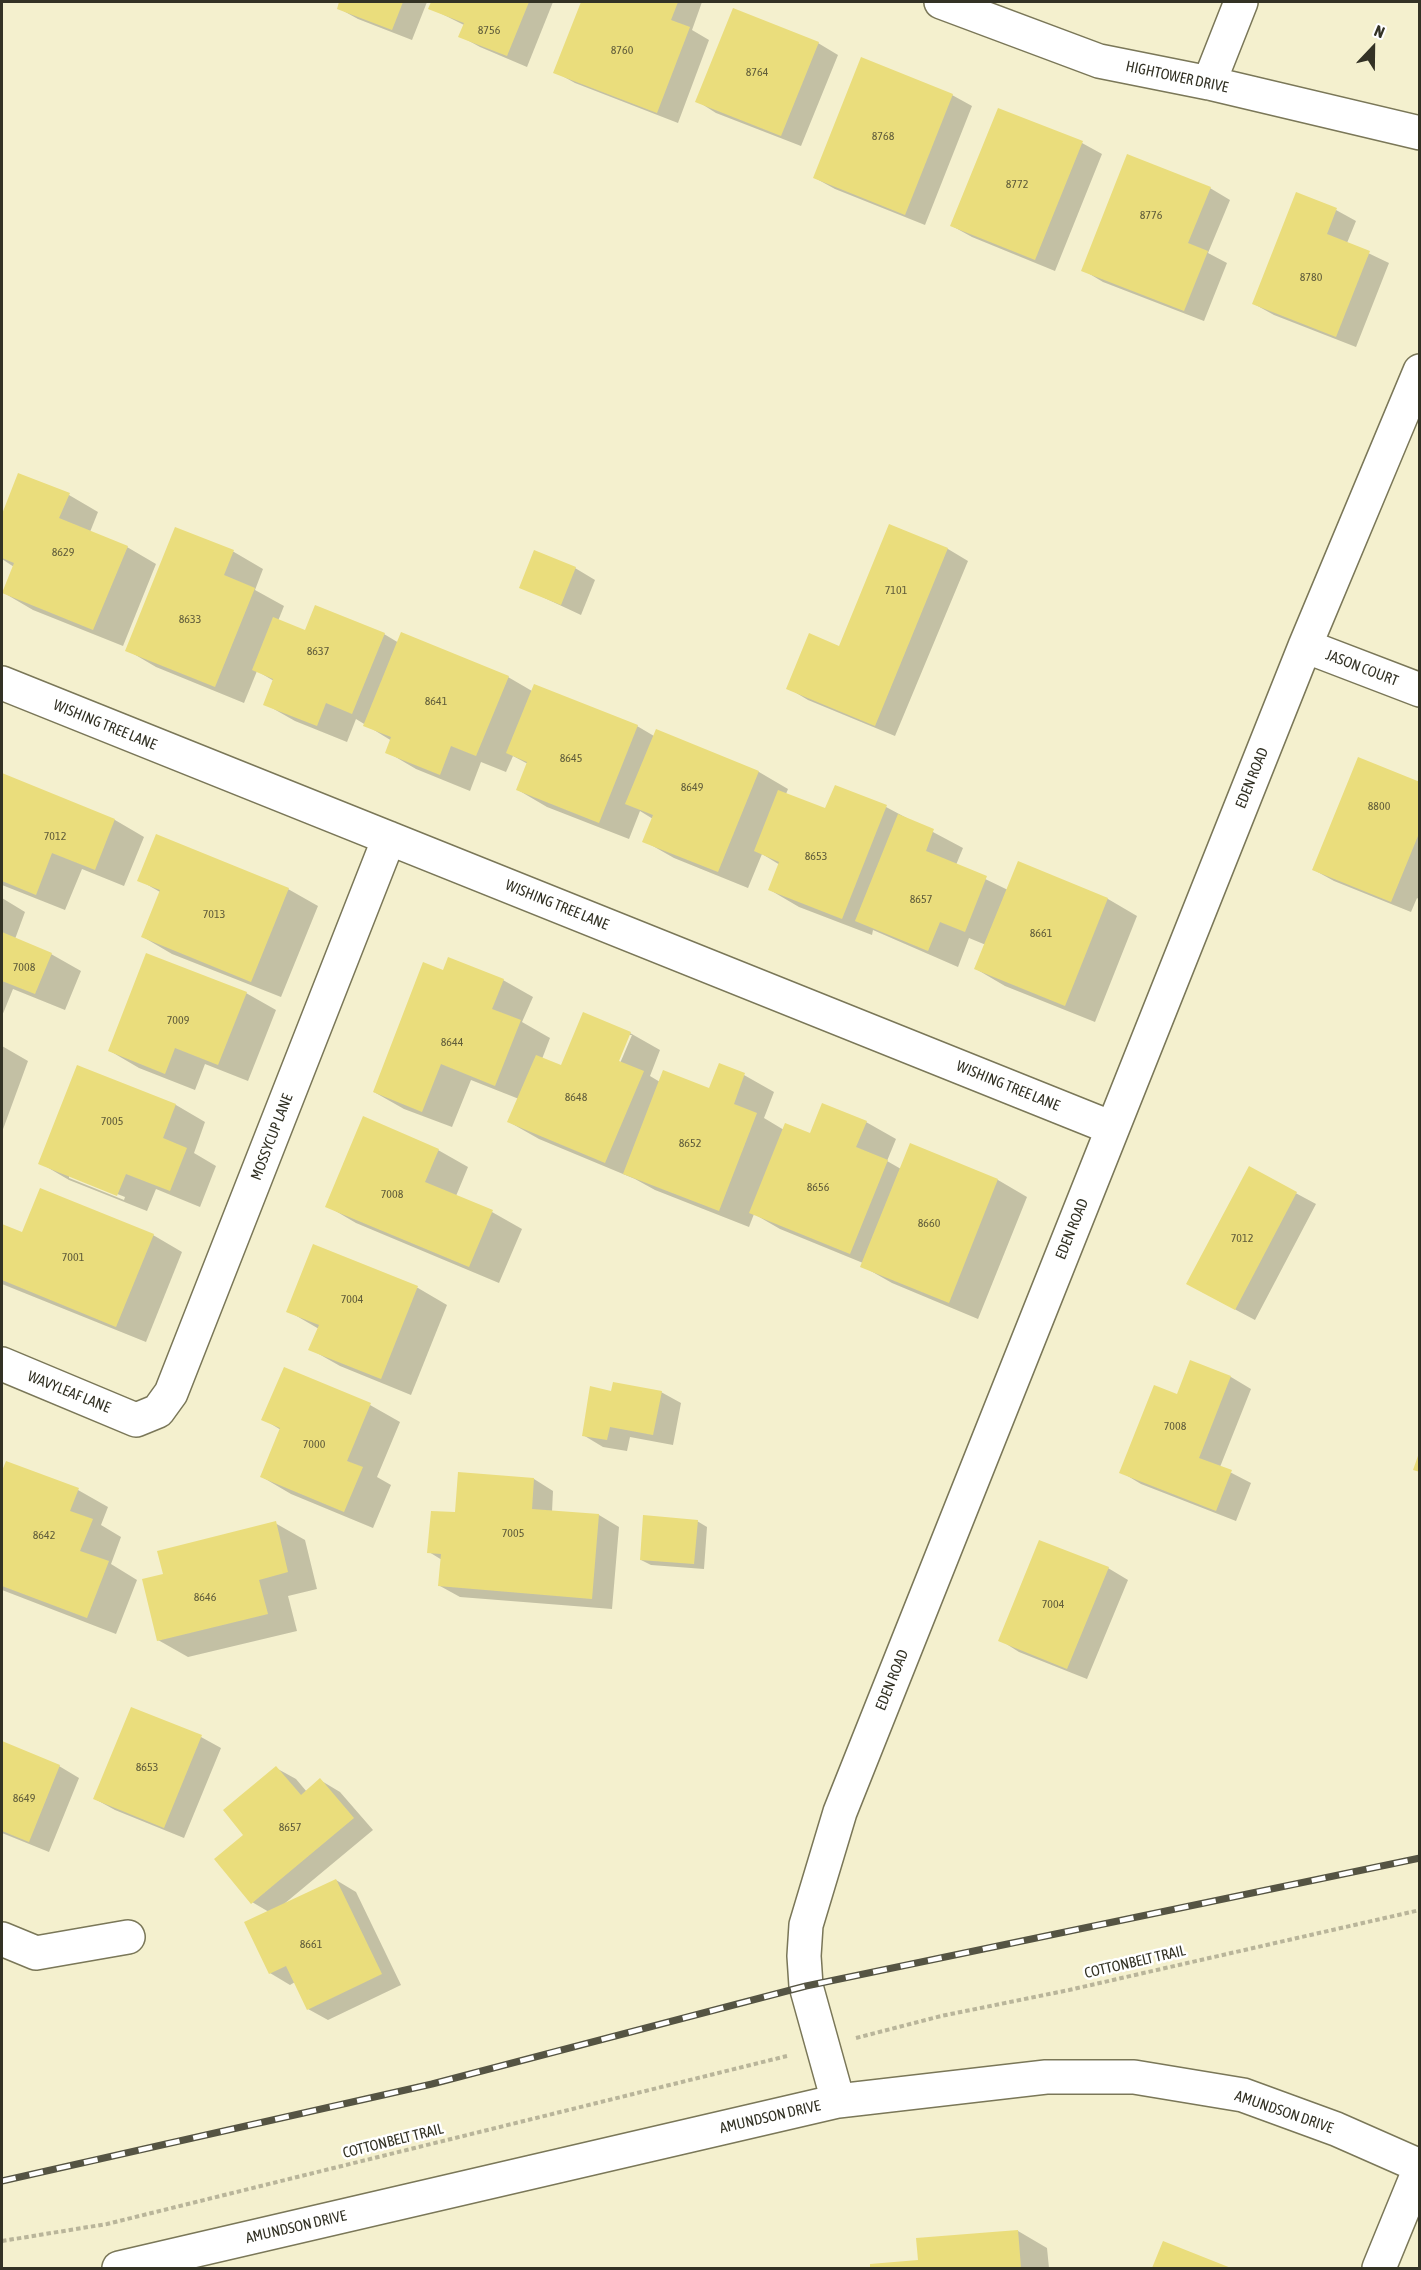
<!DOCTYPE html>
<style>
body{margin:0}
#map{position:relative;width:1421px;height:2270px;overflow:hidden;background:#f4f0ce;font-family:"Asap Condensed",sans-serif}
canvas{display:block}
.frame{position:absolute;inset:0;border:3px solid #333225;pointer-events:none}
.north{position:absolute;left:1343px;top:18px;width:60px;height:60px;-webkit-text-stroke:4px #fff;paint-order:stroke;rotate:22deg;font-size:16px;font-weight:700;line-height:24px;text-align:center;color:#333225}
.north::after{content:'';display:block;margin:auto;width:21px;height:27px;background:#333225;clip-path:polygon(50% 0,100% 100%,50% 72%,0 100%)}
</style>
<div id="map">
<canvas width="1421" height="2270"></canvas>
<div class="frame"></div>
<div class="north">N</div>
</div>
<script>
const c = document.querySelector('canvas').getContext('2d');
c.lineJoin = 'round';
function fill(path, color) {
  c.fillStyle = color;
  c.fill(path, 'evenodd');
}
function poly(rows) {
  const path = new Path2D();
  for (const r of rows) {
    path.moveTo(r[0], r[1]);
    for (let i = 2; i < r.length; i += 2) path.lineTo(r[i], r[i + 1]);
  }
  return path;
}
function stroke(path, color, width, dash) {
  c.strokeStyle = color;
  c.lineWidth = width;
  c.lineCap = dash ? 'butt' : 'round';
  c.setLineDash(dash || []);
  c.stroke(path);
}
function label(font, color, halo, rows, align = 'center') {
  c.font = font + ' "Asap Condensed",sans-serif';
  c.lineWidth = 5;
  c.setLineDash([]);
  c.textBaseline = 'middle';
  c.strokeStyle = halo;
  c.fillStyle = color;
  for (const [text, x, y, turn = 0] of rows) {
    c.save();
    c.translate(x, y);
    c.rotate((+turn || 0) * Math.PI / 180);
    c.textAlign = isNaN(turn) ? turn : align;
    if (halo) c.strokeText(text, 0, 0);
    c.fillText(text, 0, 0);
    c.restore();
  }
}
fill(poly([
 [341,2,427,2,412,40,358,19,338,8],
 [433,2,553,2,527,67,480,47,460,36,464,25,430,8],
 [582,2,702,2,692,30,709,40,678,123,575,83,555,72],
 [818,43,838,55,801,146,716,113,697,101],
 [952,95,972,106,925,225,835,189,815,178],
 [998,110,1082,143,1102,154,1055,271,972,237,952,226],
 [1210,188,1230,200,1208,253,1227,263,1204,321,1103,282,1083,270],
 [1336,210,1356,221,1347,243,1389,263,1356,347,1274,315,1254,304],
 [19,474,69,495,98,512,90,532,127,547,156,564,123,646,33,610,4,593,14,567,2,559,2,518],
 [890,525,948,549,968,561,895,736,808,700,788,688,840,648],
 [176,528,234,552,263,569,255,590,284,606,278,621,306,632,384,634,399,643,508,677,532,691,637,726,654,736,656,731,759,772,788,789,786,794,826,810,886,807,963,848,956,865,1008,890,1019,863,1108,899,1137,916,1095,1022,1005,986,976,969,986,945,969,938,958,967,873,930,872,935,799,907,770,890,780,865,762,854,748,888,674,858,644,841,653,819,640,811,629,839,547,807,518,790,528,764,513,756,506,772,481,762,470,791,416,769,387,752,392,741,356,719,347,742,295,721,265,704,274,681,257,671,244,703,156,667,127,650],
 [575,568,595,580,581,615,521,587],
 [2,774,115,820,144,837,124,886,82,869,65,910,2,885],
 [1420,783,1420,900,1417,898,1411,912,1334,881,1314,870],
 [139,880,288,889,318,906,281,997,172,954,143,937,160,892],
 [2,898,25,912,15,939,51,954,81,971,65,1010,13,989,2,1016],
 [444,972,503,980,533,997,522,1022,550,1038,542,1059,562,1067,630,1033,660,1050,650,1076,660,1082,710,1090,744,1075,774,1092,764,1118,784,1130,811,1135,866,1122,896,1139,887,1161,901,1169,910,1145,998,1180,1027,1197,978,1319,892,1283,862,1266,863,1263,780,1229,754,1214,749,1227,655,1190,635,1179,539,1139,509,1122,519,1099,471,1080,452,1127,404,1109,374,1092],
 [628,1035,632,1035,618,1068,615,1067],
 [246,993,276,1010,248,1081,205,1064,195,1090,139,1068,110,1051],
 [2,1046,28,1061,2,1132],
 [78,1067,176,1105,205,1122,194,1153,216,1166,200,1207,156,1189,147,1211,69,1180,40,1163],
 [69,1175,125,1197,124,1200,69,1178],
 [438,1150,468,1167,456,1196,492,1212,522,1229,499,1283,356,1223,327,1206],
 [1249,1168,1316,1204,1255,1320,1208,1295],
 [2,1226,22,1234,153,1235,182,1252,146,1342,2,1284],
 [314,1246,418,1288,447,1305,411,1395,340,1366,310,1349,319,1329,288,1311],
 [1191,1362,1231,1377,1251,1389,1220,1467,1251,1483,1236,1521,1141,1484,1121,1472,1178,1396],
 [285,1369,370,1405,400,1422,377,1477,391,1485,373,1528,291,1494,262,1477,281,1430,263,1419],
 [661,1392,681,1403,673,1445,630,1437,627,1451,603,1447,583,1435],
 [6,1463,78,1490,108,1507,101,1525,121,1537,111,1564,137,1580,116,1634,2,1590,2,1475],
 [534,1479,553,1491,552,1512,599,1515,619,1527,612,1609,460,1597,440,1586,442,1560,429,1552,457,1514],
 [697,1521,707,1527,704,1569,651,1565,641,1560],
 [275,1523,305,1540,317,1589,288,1596,297,1631,188,1657,158,1640,165,1575],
 [1108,1568,1128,1580,1087,1679,1019,1652,1000,1640],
 [201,1737,221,1748,184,1838,115,1810,95,1799],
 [2,1743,59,1766,79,1778,49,1852,2,1833],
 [276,1768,296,1779,307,1792,320,1780,340,1792,373,1830,284,1904,336,1880,356,1892,401,1985,328,2020,308,2009,295,1982,290,1985,270,1973,269,1912,252,1902,245,1835],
 [1018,2231,1047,2248,1049,2268,872,2268,871,2265,920,2261],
 [1164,2243,1227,2268,1154,2268]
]), '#0003');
fill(poly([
 [339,2,403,2,392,30,337,9],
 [431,2,529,2,507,56,458,37,464,23,428,9],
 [581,2,678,2,671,20,690,27,657,113,553,73],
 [733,8,819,42,781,136,695,102],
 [861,57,953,94,905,215,813,178],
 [998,108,1083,141,1035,260,950,226],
 [1127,154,1211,187,1188,243,1208,251,1184,311,1081,271],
 [1296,192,1337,208,1327,234,1370,251,1336,337,1252,304],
 [18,473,70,493,59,518,128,546,93,630,2,593,14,563,2,558,2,514],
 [889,524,948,548,875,726,786,689,809,633,839,646],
 [175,527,234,550,224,575,255,588,215,687,125,651],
 [534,550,576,567,561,605,519,588],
 [315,605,385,633,352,714,326,703,317,726,263,705,273,679,252,670,273,617,305,630],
 [401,632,509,676,476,756,451,746,440,775,385,753,391,737,363,726],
 [534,684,638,725,599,823,516,790,527,762,506,753],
 [656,729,759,771,718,872,642,842,653,815,625,804],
 [1358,757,1420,782,1420,831,1391,902,1312,870],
 [2,773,115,819,95,870,52,853,36,895,2,881],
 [835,785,887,805,842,919,768,890,779,862,754,851,778,790,825,808],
 [898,814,934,829,926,851,987,876,965,932,940,922,928,951,855,921],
 [156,834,289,888,251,982,141,937,160,890,137,881],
 [1018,861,1108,898,1065,1006,974,969],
 [2,932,52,953,35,994,2,981],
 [146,953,247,992,218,1065,175,1048,165,1074,108,1051],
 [448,957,504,979,492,1009,521,1020,495,1086,441,1064,422,1112,373,1092,423,962,443,970],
 [583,1012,631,1032,619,1061,644,1071,605,1163,507,1122,536,1055,561,1065],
 [719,1063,745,1073,734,1104,757,1113,719,1211,623,1174,663,1070,709,1088],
 [77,1065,176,1104,163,1138,187,1148,170,1191,126,1174,117,1196,38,1164],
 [822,1103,867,1121,856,1147,888,1160,850,1254,749,1213,785,1123,810,1133],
 [363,1116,439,1149,425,1182,493,1210,469,1267,325,1207],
 [910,1143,998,1179,949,1303,860,1267],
 [1249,1166,1297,1192,1235,1310,1186,1284],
 [40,1188,154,1234,116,1327,2,1280,2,1224,22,1232],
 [313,1244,418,1286,381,1379,308,1350,319,1325,286,1312],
 [1190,1360,1231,1376,1199,1458,1232,1470,1216,1511,1119,1473,1154,1385,1177,1394],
 [284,1367,371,1403,347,1461,363,1467,344,1512,260,1477,280,1428,261,1420],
 [613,1382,662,1391,653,1435,610,1427,607,1440,582,1436,590,1386,611,1391],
 [1419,1453,1420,1453,1420,1472,1413,1470],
 [6,1461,79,1488,70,1511,93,1519,80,1551,109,1561,87,1618,2,1586,2,1471],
 [458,1472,534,1478,532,1509,599,1514,592,1599,438,1586,441,1554,427,1553,431,1511,455,1512],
 [643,1515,698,1520,694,1564,640,1560],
 [276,1521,288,1572,259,1580,268,1614,157,1641,142,1579,163,1574,157,1551],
 [1039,1540,1109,1567,1067,1669,998,1641],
 [131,1707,202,1735,164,1828,93,1799],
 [2,1741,60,1765,29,1842,2,1831],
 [276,1766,301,1795,320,1778,354,1818,251,1904,214,1859,243,1835,223,1810],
 [336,1879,382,1974,307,2010,286,1966,269,1974,244,1922],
 [1018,2230,1021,2268,870,2268,870,2264,918,2260,916,2238],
 [1163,2241,1231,2268,1152,2268]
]), '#eadd7c');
const minor = poly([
 [941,2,1099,61,1209,83,1420,133],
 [1209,83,1241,2],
 [1305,646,1420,690],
 [2,683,1112,1128],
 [2,1364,136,1420,158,1411,171,1393,389,838],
 [2,1939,36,1953,128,1937],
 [838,2101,806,1986,804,1956,806,1925,840,1812,1305,646,1420,371],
 [119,2268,838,2101,1046,2077,1134,2077,1243,2095,1336,2129,1420,2166],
 [1379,2268,1420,2168]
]);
stroke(minor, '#7a7758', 36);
stroke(poly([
 [856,2038,941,2016,1069,1990,1420,1910],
 [2,2241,107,2224,787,2056]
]), '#b9b59a', 4, [4.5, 3]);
stroke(minor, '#fff', 33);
const rail = poly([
 [2,2181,432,2084,806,1986,1420,1858]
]);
stroke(rail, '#555443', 7);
stroke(rail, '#fff', 4.5, [14]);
label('12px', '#615d3b', null, [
 ["8756",489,30],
 ["8760",622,50],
 ["8764",757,72],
 ["8768",883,136],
 ["8772",1017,184],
 ["8776",1151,215],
 ["8780",1311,277],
 ["8629",63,552],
 ["7101",896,590],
 ["8633",190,619],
 ["8637",318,651],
 ["8641",436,701],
 ["8645",571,758],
 ["8649",692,787],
 ["8800",1379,806],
 ["7012",55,836],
 ["8653",816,856],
 ["8657",921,899],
 ["7013",214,914],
 ["8661",1041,933],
 ["7008",24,967],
 ["7009",178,1020],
 ["8644",452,1042],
 ["8648",576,1097],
 ["7005",112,1121],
 ["8652",690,1143],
 ["8656",818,1187],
 ["7008",392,1194],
 ["8660",929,1223],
 ["7012",1242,1238],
 ["7001",73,1257],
 ["7004",352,1299],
 ["7008",1175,1426],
 ["7000",314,1444],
 ["7005",513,1533],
 ["8642",44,1535],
 ["8646",205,1597],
 ["7004",1053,1604],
 ["8653",147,1767],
 ["8649",24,1798],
 ["8657",290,1827],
 ["8661",311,1944]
]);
label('15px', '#333225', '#fff', [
 ["HIGHTOWER DRIVE",1177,77,12],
 ["JASON COURT",1362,668,21],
 ["WISHING TREE LANE",105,725,22],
 ["EDEN ROAD",1252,778,-68],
 ["WISHING TREE LANE",557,905,22],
 ["WISHING TREE LANE",1008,1086,22],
 ["MOSSYCUP LANE",272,1137,-69],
 ["EDEN ROAD",1072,1229,-68],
 ["WAVYLEAF LANE",69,1392,22],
 ["EDEN ROAD",892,1680,-68],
 ["COTTONBELT TRAIL",1135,1962,-13],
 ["AMUNDSON DRIVE",1284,2112,19],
 ["AMUNDSON DRIVE",770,2117,-13],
 ["COTTONBELT TRAIL",393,2141,-14],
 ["AMUNDSON DRIVE",296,2227,-13]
]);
</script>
